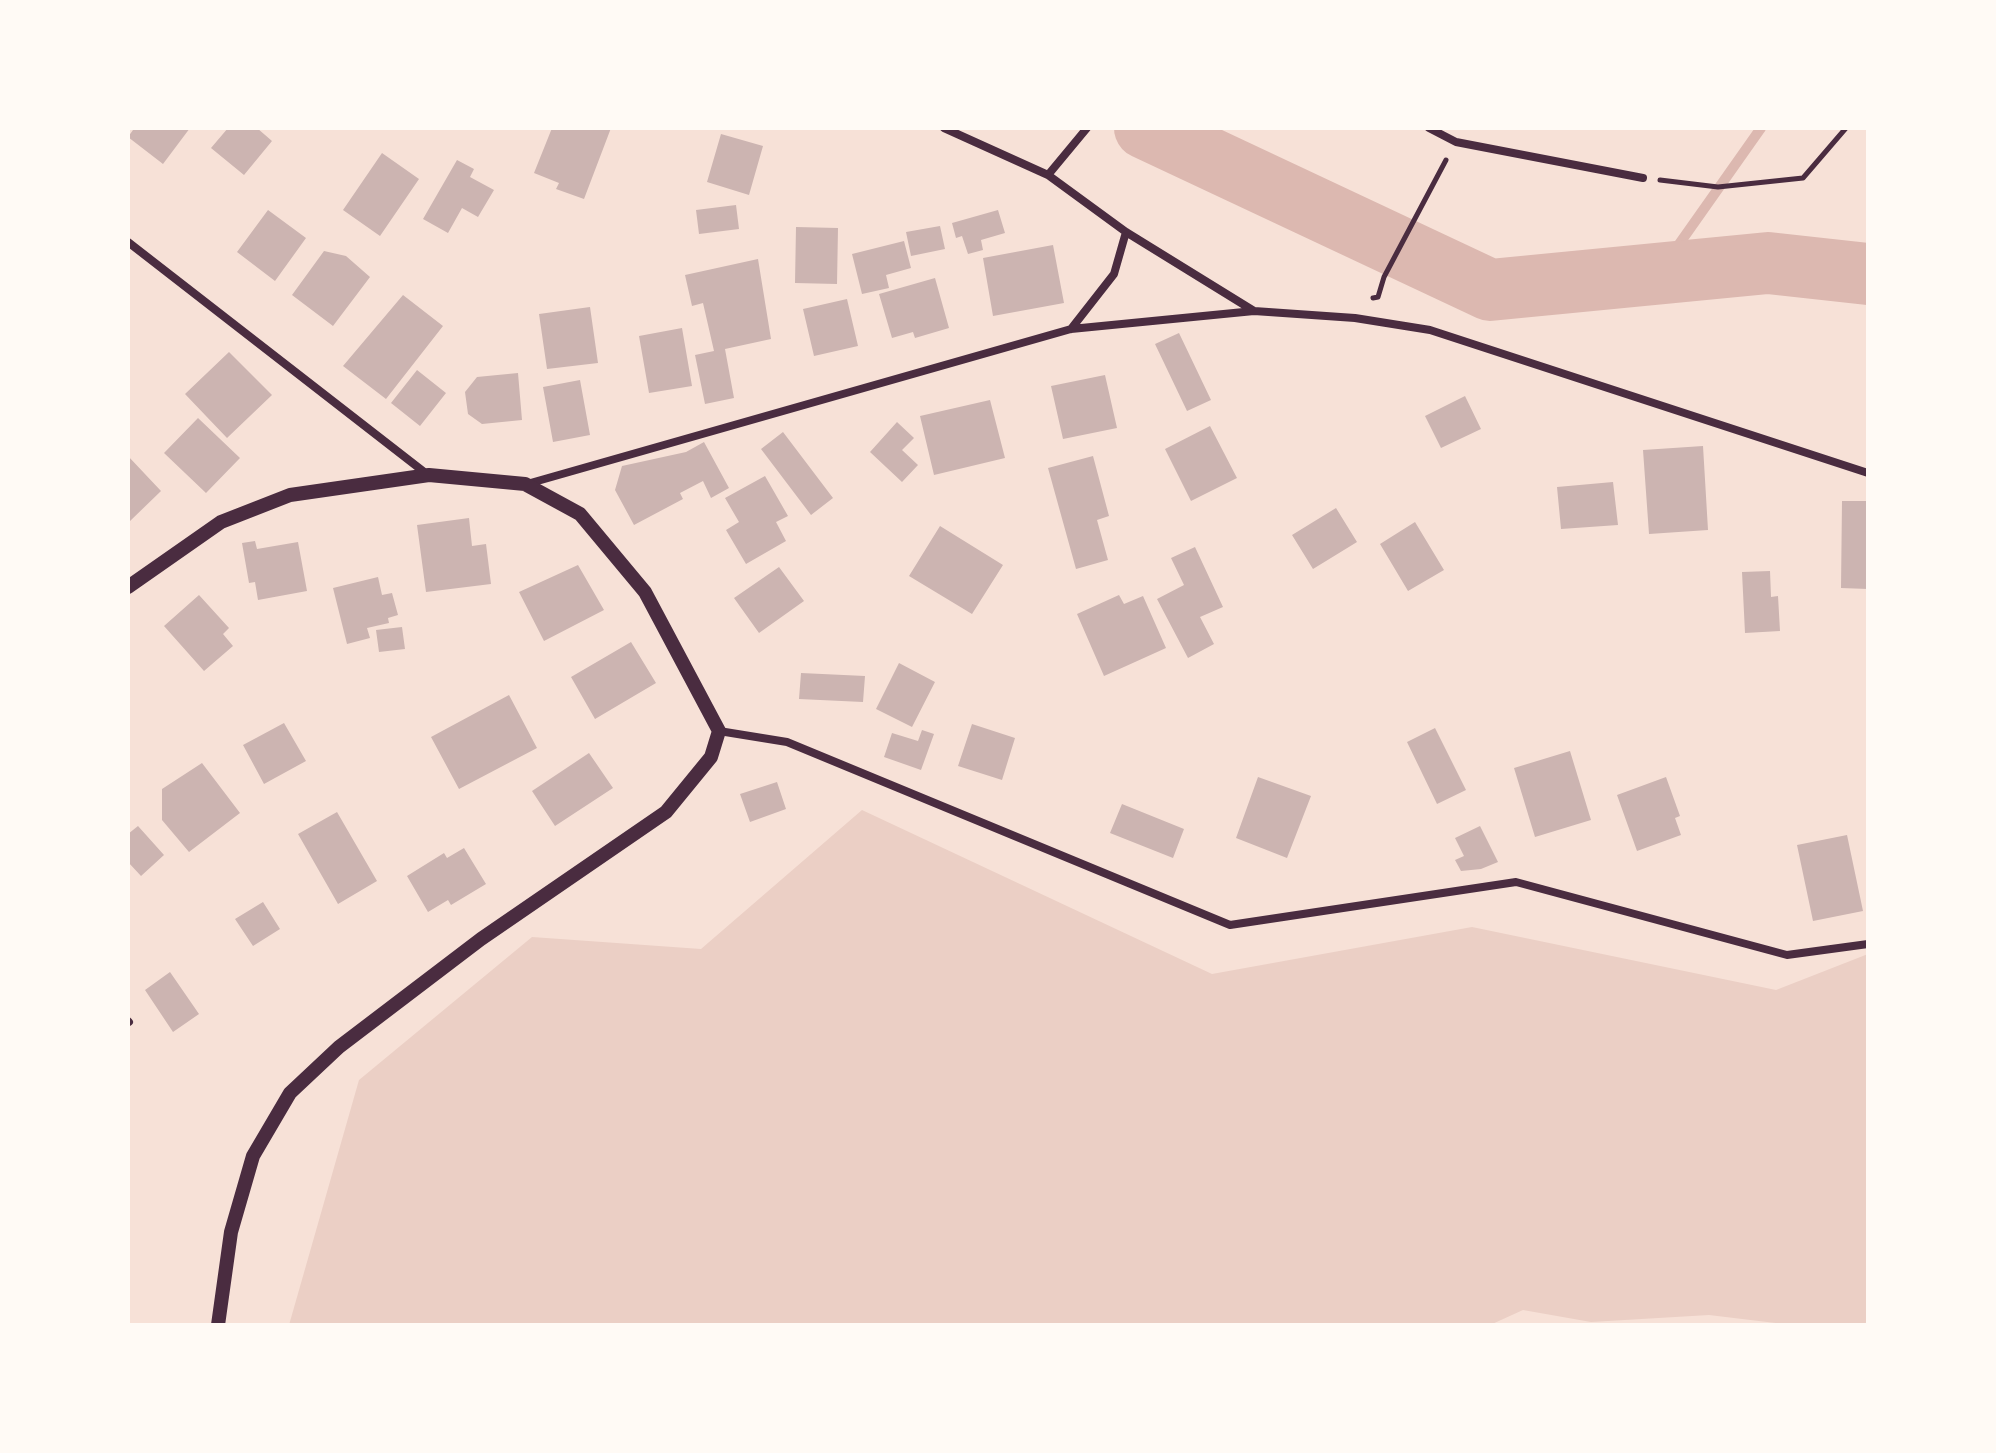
<!DOCTYPE html>
<style>
body{margin:0}
#map{position:relative;width:1996px;height:1453px;overflow:hidden;background:#f7e1d7;font-family:Ubuntu,sans-serif}
canvas{display:block}
.frame{position:absolute;inset:0;border:130px solid #fffaf5;pointer-events:none}
</style>
<div id="map">
<canvas width="1996" height="1453"></canvas>
<div class="frame"></div>
</div>
<script>
const c = document.querySelector('canvas').getContext('2d');
c.lineJoin = 'round';
function fill(path, color) {
  c.fillStyle = color;
  c.fill(path, 'evenodd');
}
function poly(rows) {
  const path = new Path2D();
  for (const r of rows) {
    path.moveTo(r[0], r[1]);
    for (let i = 2; i < r.length; i += 2) path.lineTo(r[i], r[i + 1]);
  }
  return path;
}
function stroke(path, color, width, dash) {
  c.strokeStyle = color;
  c.lineWidth = width;
  c.lineCap = dash ? 'butt' : 'round';
  c.setLineDash(dash || []);
  c.stroke(path);
}
fill(poly([
 [862,810,1212,974,1472,927,1776,990,1868,954,1868,1322,1860,1325,1792,1325,1709,1315,1591,1322,1523,1310,1490,1325,289,1325,359,1080,532,937,701,949]
]), '#ebcfc5');
stroke(poly([
 [1658,274,1761,128]
]), '#dcb8b0', 10);
stroke(poly([
 [1145,128,1490,290,1768,263,1868,274]
]), '#dcb8b0', 62);
fill(poly([
 [131,128,190,128,163,164,128,137,133,130],
 [228,128,257,128,272,141,244,175,211,148],
 [552,128,611,128,584,199,556,189,559,183,534,173],
 [721,134,763,146,749,195,707,182],
 [382,153,419,179,380,236,343,210],
 [457,160,474,169,470,177,494,190,478,217,462,208,448,233,423,219],
 [736,205,739,229,699,234,696,210],
 [268,210,306,238,275,281,237,252],
 [998,210,1005,233,981,240,983,250,968,254,962,236,956,238,952,223],
 [940,226,945,249,911,256,906,232],
 [796,227,838,228,837,284,795,283],
 [904,241,911,268,886,275,889,288,862,294,852,254],
 [1053,245,1064,303,993,316,983,258],
 [324,251,346,256,370,277,333,326,292,295],
 [758,259,771,339,725,349,734,398,705,404,695,355,714,351,703,303,692,306,685,275],
 [935,278,949,328,915,338,913,332,892,338,879,294],
 [403,295,443,326,386,399,343,366],
 [847,299,858,346,814,356,803,309],
 [590,307,598,363,547,369,539,314],
 [682,328,692,386,649,393,639,336],
 [1179,333,1211,400,1187,411,1155,344],
 [229,352,272,395,227,438,185,394],
 [417,370,446,393,420,426,391,403],
 [518,373,522,420,482,424,468,414,465,392,477,377],
 [1105,375,1117,428,1063,439,1051,386],
 [580,380,590,435,553,442,543,387],
 [1465,396,1481,429,1441,448,1425,416],
 [990,400,1005,458,934,475,920,416],
 [198,418,240,458,206,493,164,453],
 [897,422,914,438,902,450,918,465,902,482,870,452],
 [1210,426,1237,478,1191,501,1165,449],
 [783,432,833,498,811,515,761,449],
 [704,442,729,488,711,498,703,481,680,493,683,499,634,525,615,490,622,466,686,452],
 [1703,446,1708,530,1649,534,1643,450],
 [128,456,161,491,128,523],
 [1093,456,1109,516,1097,520,1108,560,1076,569,1048,468],
 [765,476,788,516,776,522,786,541,746,564,726,530,739,522,725,498],
 [1613,482,1618,525,1561,529,1557,487],
 [1842,501,1867,501,1868,589,1841,588],
 [1336,508,1357,542,1313,569,1292,535],
 [469,518,472,546,486,544,491,584,426,592,417,525],
 [1415,522,1444,570,1408,591,1380,544],
 [940,526,1003,565,972,614,909,576],
 [255,541,257,549,298,542,307,591,258,600,255,582,249,583,242,543],
 [1195,547,1223,607,1200,617,1214,644,1188,658,1157,599,1184,585,1171,558],
 [578,565,604,610,544,641,519,592],
 [779,567,804,601,759,633,734,598],
 [1770,571,1771,597,1778,596,1780,631,1745,633,1742,572],
 [378,577,382,595,392,593,398,615,388,618,389,623,367,628,370,638,347,644,333,588],
 [199,595,229,628,223,634,233,646,204,671,164,626],
 [1119,595,1124,604,1143,596,1166,648,1104,676,1077,614],
 [402,627,405,649,379,652,376,630],
 [631,642,656,683,595,719,571,677],
 [899,663,935,682,912,727,876,709],
 [801,673,865,676,863,702,799,699],
 [509,695,537,748,459,789,431,737],
 [284,723,306,761,264,784,243,745],
 [972,724,1015,738,1002,780,958,766],
 [1435,728,1466,790,1437,804,1407,742],
 [922,730,934,734,921,770,884,757,892,733,918,741],
 [1570,751,1591,820,1535,837,1514,768],
 [589,753,613,788,555,826,532,791],
 [202,763,240,813,189,852,162,820,162,789],
 [1258,777,1311,796,1287,858,1236,838],
 [1666,777,1680,816,1675,818,1681,835,1637,851,1617,795],
 [777,782,786,809,750,822,740,794],
 [1122,804,1184,829,1173,858,1110,833],
 [337,812,377,881,338,904,298,834],
 [138,826,164,855,141,876,128,862,128,834],
 [1480,826,1498,862,1481,869,1461,871,1455,860,1464,856,1455,838],
 [1847,835,1863,911,1813,921,1797,845],
 [464,848,486,884,451,905,448,900,428,912,407,876,444,853,447,858],
 [263,902,280,929,253,946,235,919],
 [170,972,199,1014,173,1032,145,990]
]), '#ccb4b1');
stroke(poly([
 [1660,180,1718,187,1803,178,1846,128],
 [1373,298,1378,297,1384,277,1446,160]
]), '#4a2c40', 5);
stroke(poly([
 [944,128,1048,175,1126,232,1254,311],
 [1429,128,1456,142,1643,178],
 [1048,175,1087,128],
 [128,242,428,475],
 [1071,329,1114,274,1126,232],
 [527,484,1071,329,1254,311,1355,318,1430,330,1868,473],
 [719,731,787,742,1230,925,1516,882,1787,955,1868,944],
 [128,1021,129,1022]
]), '#4a2c40', 8);
stroke(poly([
 [128,587,221,522,290,495,429,475,525,484,580,514,645,592,719,731,711,757,666,812,481,939,339,1047,290,1093,253,1156,231,1232,218,1325]
]), '#4a2c40', 14);
</script>
